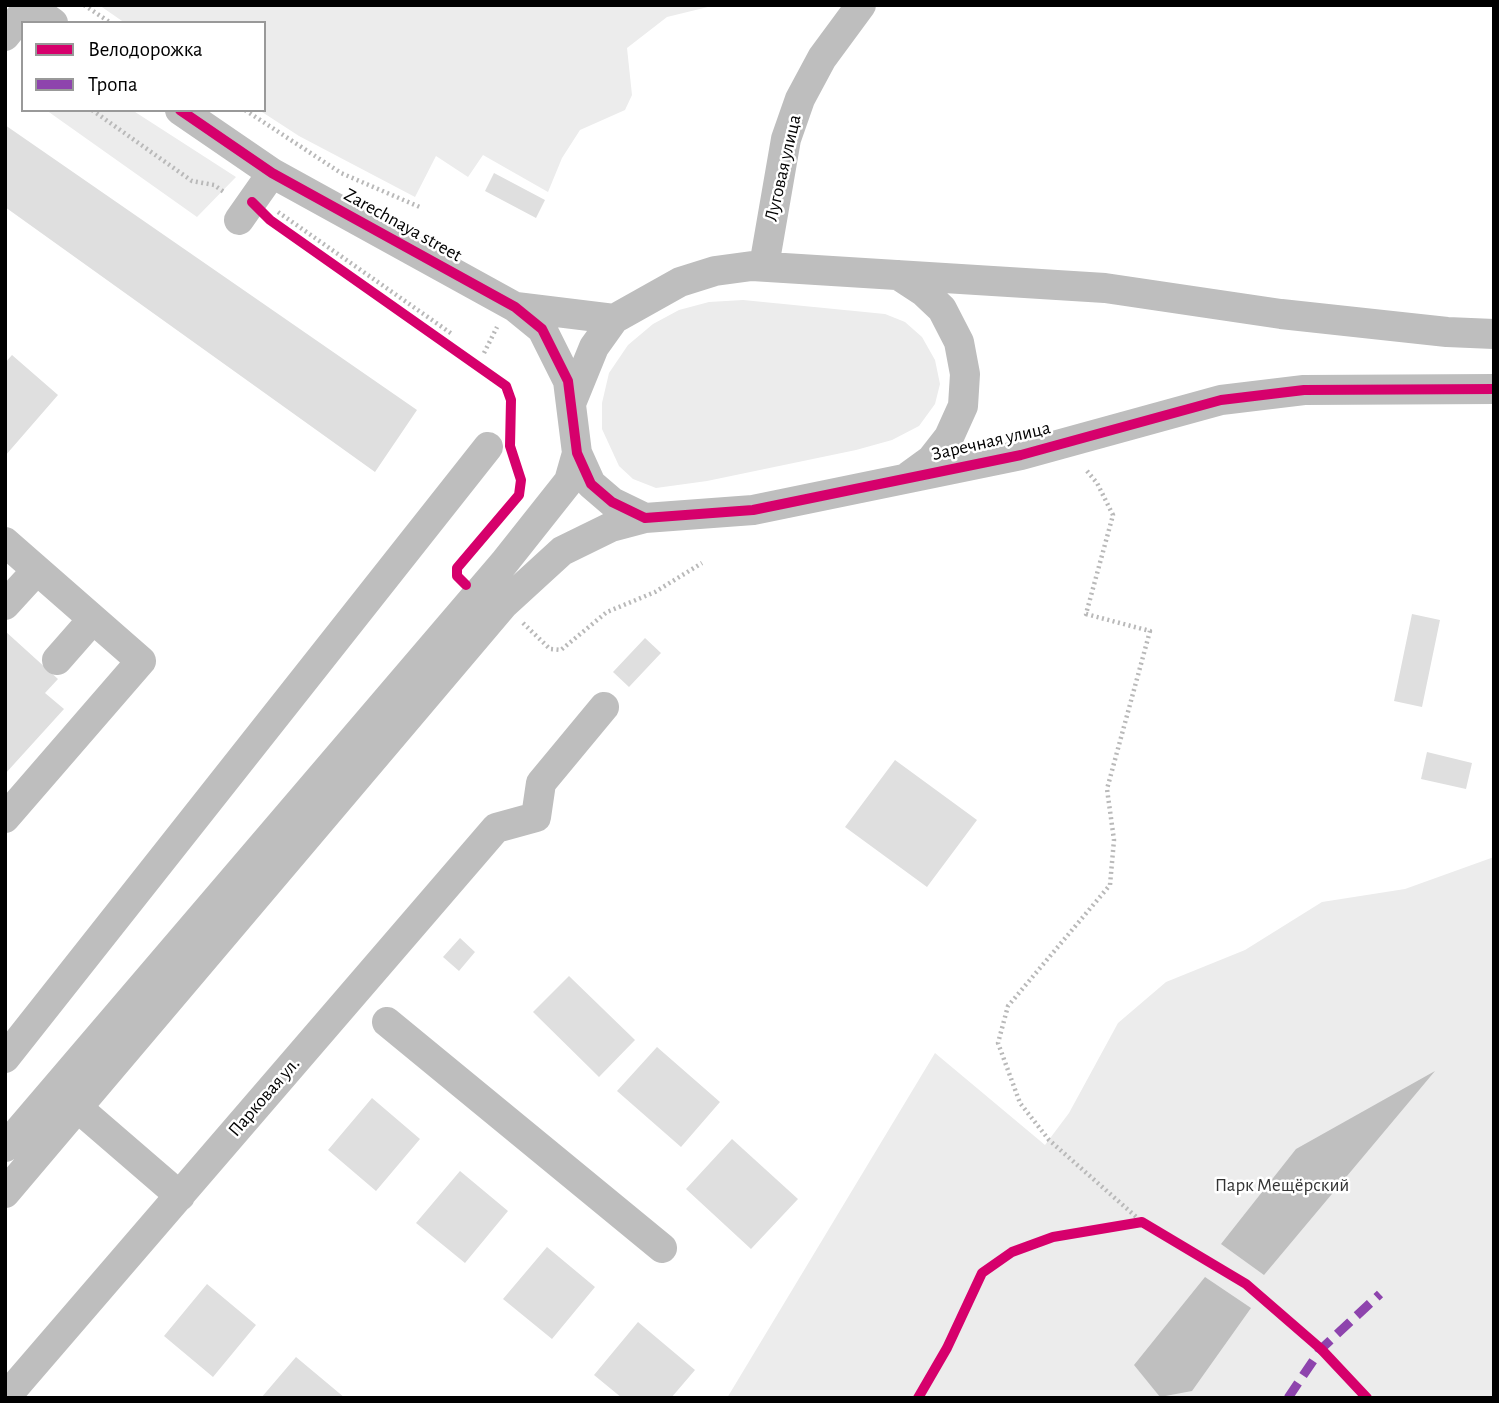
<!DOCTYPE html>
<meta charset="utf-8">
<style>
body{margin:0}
#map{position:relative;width:1499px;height:1403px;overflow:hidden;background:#fff;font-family:"Alegreya Sans",sans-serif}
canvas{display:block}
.frame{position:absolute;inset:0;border:7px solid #000;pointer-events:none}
.legend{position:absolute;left:21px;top:21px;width:245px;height:91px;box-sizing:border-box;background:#fff;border:2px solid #999;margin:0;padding:9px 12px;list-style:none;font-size:21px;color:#000}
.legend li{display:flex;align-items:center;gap:14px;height:35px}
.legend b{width:35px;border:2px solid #999}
</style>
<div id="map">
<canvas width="1499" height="1403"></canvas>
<div class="frame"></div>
<ul class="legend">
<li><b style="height:9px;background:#d6006c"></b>Велодорожка</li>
<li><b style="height:9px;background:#8e44ad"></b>Тропа</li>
</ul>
</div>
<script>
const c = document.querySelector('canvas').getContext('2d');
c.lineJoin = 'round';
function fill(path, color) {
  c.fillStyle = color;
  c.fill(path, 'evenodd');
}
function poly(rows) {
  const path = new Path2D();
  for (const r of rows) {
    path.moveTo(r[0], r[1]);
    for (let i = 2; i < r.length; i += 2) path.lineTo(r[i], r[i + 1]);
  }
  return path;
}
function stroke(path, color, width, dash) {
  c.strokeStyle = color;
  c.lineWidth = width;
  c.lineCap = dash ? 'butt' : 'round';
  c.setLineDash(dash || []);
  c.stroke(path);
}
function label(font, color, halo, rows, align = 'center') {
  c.font = font + ' "Alegreya Sans",sans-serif';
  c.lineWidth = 5;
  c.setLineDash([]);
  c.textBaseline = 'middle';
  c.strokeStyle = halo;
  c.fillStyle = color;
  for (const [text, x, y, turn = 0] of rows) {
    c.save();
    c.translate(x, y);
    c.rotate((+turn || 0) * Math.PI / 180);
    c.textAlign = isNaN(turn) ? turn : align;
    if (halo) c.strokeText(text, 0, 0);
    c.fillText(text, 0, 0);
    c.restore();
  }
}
fill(poly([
 [99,5,716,5,667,17,627,48,632,95,625,110,580,130,562,158,548,192,483,155,468,177,436,156,415,197,299,136,259,110,264,110,264,23,125,23],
 [46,110,132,110,236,177,197,217],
 [743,300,885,314,905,322,922,337,935,360,940,384,935,404,919,426,892,440,856,450,707,481,656,488,633,479,619,466,602,429,602,403,609,373,628,345,653,324,679,310,709,302],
 [1494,857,1494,1398,727,1398,935,1053,1045,1145,1069,1113,1118,1023,1166,982,1245,950,1322,902,1405,889]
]), '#ececec');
fill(poly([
 [1435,1071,1264,1275,1221,1244,1296,1149],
 [1205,1277,1251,1308,1192,1391,1160,1397,1134,1365]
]), '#bfbfbf');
fill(poly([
 [5,125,417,410,375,472,5,207],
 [494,173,545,200,536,218,485,191],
 [12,355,58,395,5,456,5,363],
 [1412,614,1440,620,1422,707,1394,701],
 [5,631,58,679,45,693,64,709,5,774],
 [645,638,661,653,629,687,613,672],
 [1427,752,1472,763,1466,789,1421,779],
 [895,760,977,820,927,887,845,827],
 [460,938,475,952,459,971,443,957],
 [569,976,635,1040,599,1077,533,1012],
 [657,1047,720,1102,681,1147,617,1091],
 [372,1098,420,1139,376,1191,328,1150],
 [732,1139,798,1199,751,1249,686,1189],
 [460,1171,508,1211,465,1263,416,1223],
 [547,1247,595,1287,552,1339,503,1299],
 [207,1284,256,1325,213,1377,164,1336],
 [638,1322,695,1370,671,1398,622,1398,594,1375],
 [296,1357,345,1398,261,1398]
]), '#dfdfdf');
stroke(poly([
 [84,5,111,23],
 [92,110,192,181,214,185,224,192],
 [245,110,341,173,422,208],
 [278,212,452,334],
 [484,353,497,327],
 [1087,471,1097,483,1113,515,1086,614,1150,631,1107,789,1114,840,1110,885,1008,1006,998,1043,1020,1103,1049,1140,1142,1222],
 [523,623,550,649,561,650,607,612,655,592,702,563]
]), '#b9b9b9', 4.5, [2, 3.5]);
stroke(poly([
 [28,5,53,23],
 [5,36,29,6],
 [180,110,272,173,515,307,542,329,568,381,577,453,591,484,612,502,645,518,753,510,1021,455,1221,400,1304,390,1494,389],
 [239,220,272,173],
 [764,266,786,139,800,99,822,58,861,5],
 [898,275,924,292,942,309,959,342,965,374,963,406,949,437,931,460,909,476],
 [516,307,614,319],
 [572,401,594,347,614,319,680,282,715,271,752,266,1105,288,1281,314,1447,332,1494,334],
 [5,542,141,661,5,818],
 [5,605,37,570],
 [57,660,93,619],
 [387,1022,662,1248],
 [5,1058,488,447],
 [78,1108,180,1196],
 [5,1147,504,563,569,481,577,453],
 [5,1193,503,605,562,551,611,527,645,518],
 [5,1398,496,828,536,817,541,783,604,707]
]), '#bebebe', 30);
stroke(poly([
 [1288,1398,1321,1349,1380,1294]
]), '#8e44ad', 9, [18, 9]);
stroke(poly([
 [180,110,272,173,515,307,542,329,568,381,577,453,591,484,612,502,645,518,753,510,1021,455,1221,400,1304,390,1494,389],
 [252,202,270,220,506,386,511,400,510,446,521,480,519,495,457,568,457,576,466,585],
 [918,1398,947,1348,982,1273,1012,1252,1053,1237,1142,1222,1246,1284,1321,1349,1367,1398]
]), '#d6006c', 10);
label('19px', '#000', '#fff', [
 ["Луговая улица",783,168,-77],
 ["Zarechnaya street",403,225,29],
 ["Заречная улица",991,441,-13],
 ["Парковая ул.",264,1097,-49]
]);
label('19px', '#333', '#fff', [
 ["Парк Мещёрский",1282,1185]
]);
</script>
